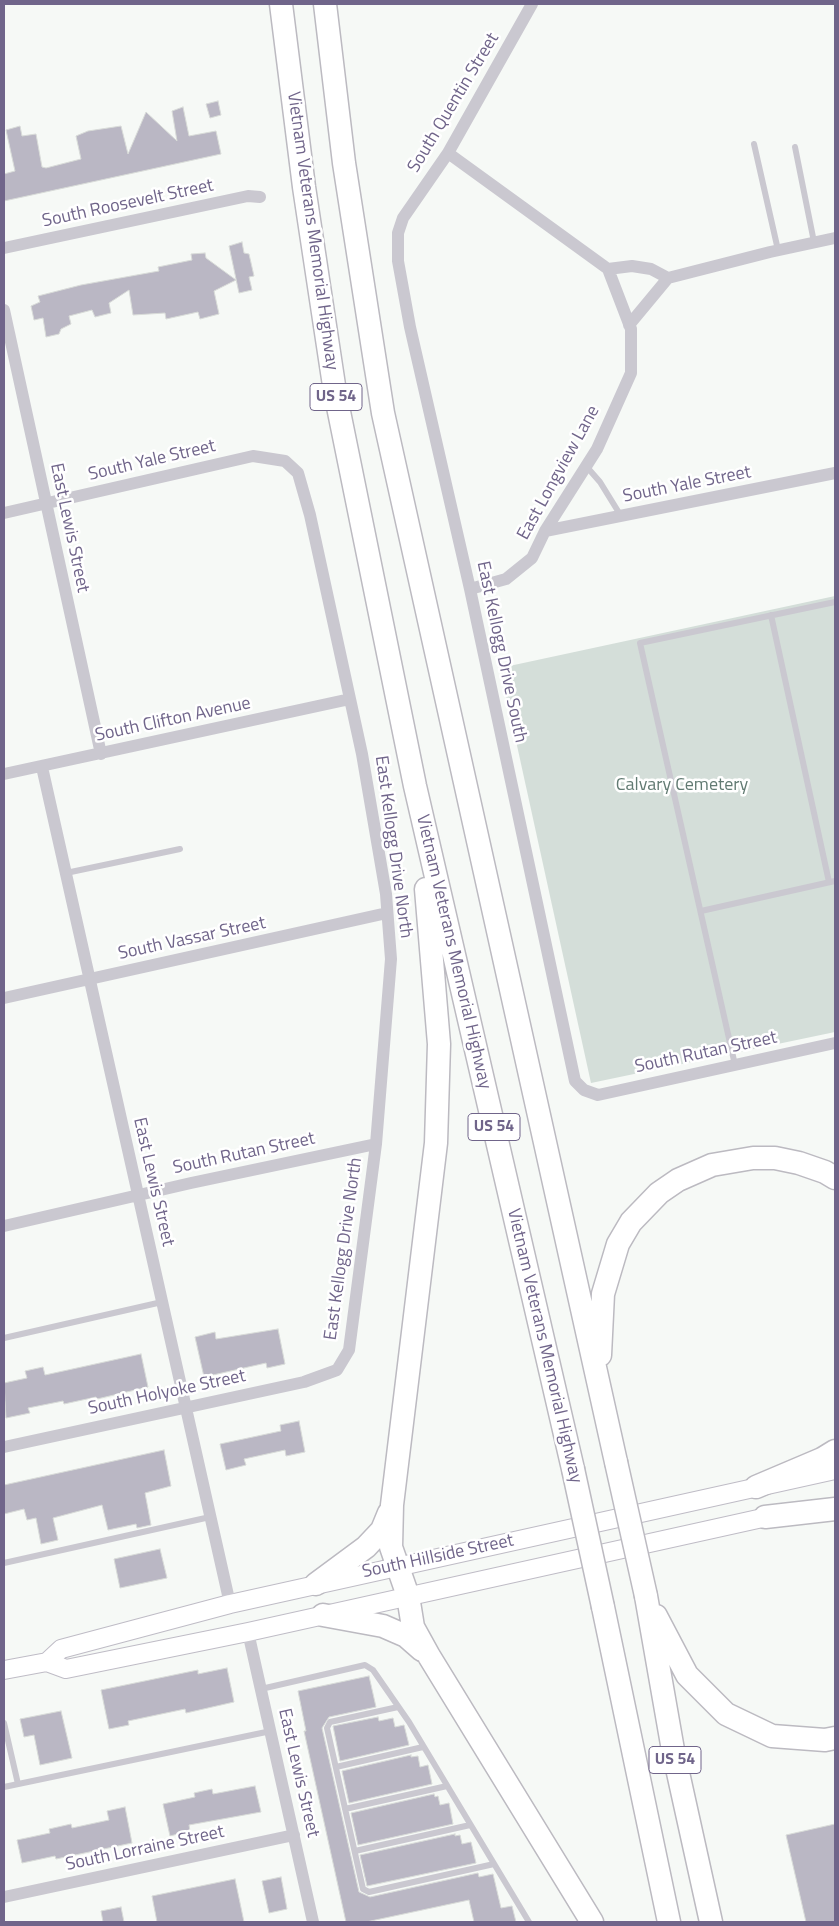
<!DOCTYPE html>
<style>
body{margin:0}
#map{position:relative;width:839px;height:1926px;overflow:hidden;background:#f6f9f6;font-family:"Titillium Web",sans-serif}
canvas{display:block}
.frame{position:absolute;inset:0;border:5px solid #70658a;pointer-events:none}
</style>
<div id="map">
<canvas width="839" height="1926"></canvas>
<div class="frame"></div>
</div>
<script>
const c = document.querySelector('canvas').getContext('2d');
c.lineJoin = 'round';
function fill(path, color) {
  c.fillStyle = color;
  c.fill(path, 'evenodd');
}
function poly(rows) {
  const path = new Path2D();
  for (const r of rows) {
    path.moveTo(r[0], r[1]);
    for (let i = 2; i < r.length; i += 2) path.lineTo(r[i], r[i + 1]);
  }
  return path;
}
function stroke(path, color, width, dash) {
  c.strokeStyle = color;
  c.lineWidth = width;
  c.lineCap = dash ? 'butt' : 'round';
  c.setLineDash(dash || []);
  c.stroke(path);
}
function label(font, color, halo, rows, align = 'center') {
  c.font = font + ' "Titillium Web",sans-serif';
  c.lineWidth = 5;
  c.setLineDash([]);
  c.textBaseline = 'middle';
  c.strokeStyle = halo;
  c.fillStyle = color;
  for (const [text, x, y, turn = 0] of rows) {
    c.save();
    c.translate(x, y);
    c.rotate((+turn || 0) * Math.PI / 180);
    c.textAlign = isNaN(turn) ? turn : align;
    if (halo) c.strokeText(text, 0, 0);
    c.fillText(text, 0, 0);
    c.restore();
  }
}
fill(poly([
 [835,596,835,1032,591,1083,500,668]
]), '#d4ded9');
const building = poly([
 [218,101,221,115,210,118,206,104,218,101],
 [183,107,189,136,216,131,221,154,4,201,4,174,15,171,6,130,20,126,22,136,36,134,42,167,46,168,81,159,76,136,88,131,121,126,128,154,146,112,177,141,172,111,183,107],
 [242,242,244,253,249,254,254,276,249,277,252,290,239,293,229,246,242,242],
 [205,253,206,258,236,280,214,291,219,314,200,319,198,312,166,319,165,313,133,315,129,290,109,303,111,313,95,317,92,310,69,316,71,324,61,329,59,334,46,337,43,318,34,320,31,306,40,302,38,296,81,285,159,271,158,267,192,260,191,254,205,253],
 [278,1329,285,1364,267,1368,266,1363,204,1377,195,1337,215,1332,216,1339,278,1329],
 [141,1354,148,1387,97,1399,96,1397,64,1404,63,1401,28,1408,30,1413,6,1418,4,1383,27,1378,25,1371,43,1367,45,1375,141,1354],
 [299,1421,305,1452,286,1456,285,1450,244,1459,246,1465,226,1470,220,1444,281,1431,280,1425,299,1421],
 [164,1450,171,1486,145,1493,151,1525,137,1528,136,1524,108,1530,102,1505,53,1518,58,1540,41,1544,36,1518,27,1520,24,1509,4,1514,4,1485,164,1450],
 [160,1549,167,1578,120,1588,114,1559,160,1549],
 [227,1668,234,1702,186,1713,185,1709,128,1721,129,1725,109,1729,101,1690,198,1670,198,1674,227,1668],
 [369,1676,376,1707,329,1717,322,1728,359,1892,370,1897,478,1873,479,1877,493,1874,501,1908,512,1906,516,1922,474,1922,469,1900,366,1922,346,1922,304,1731,306,1731,298,1691,369,1676],
 [61,1711,72,1758,40,1765,34,1735,24,1737,20,1719,61,1711],
 [378,1717,379,1721,393,1718,395,1727,404,1725,409,1745,340,1761,333,1726,378,1717],
 [411,1755,411,1757,418,1756,420,1767,428,1765,432,1784,349,1803,342,1771,411,1755],
 [255,1786,261,1812,189,1825,190,1831,170,1836,163,1804,195,1797,194,1793,212,1789,213,1794,255,1786],
 [434,1794,435,1797,438,1796,440,1805,449,1803,453,1824,358,1845,351,1813,434,1794],
 [125,1807,132,1843,56,1859,55,1856,22,1863,17,1840,50,1833,49,1829,71,1824,72,1828,109,1820,107,1811,125,1807],
 [835,1824,835,1922,806,1922,786,1835,835,1824],
 [455,1834,455,1836,460,1835,462,1844,471,1842,476,1863,367,1886,360,1855,455,1834],
 [281,1877,287,1909,269,1913,262,1881,281,1877],
 [235,1879,244,1922,157,1922,152,1896,235,1879],
 [121,1907,124,1922,103,1922,101,1911,121,1907]
]);
fill(building, '#bab7c4');
stroke(building, '#d8dbd8', 1);
const secondary = poly([
 [47,1662,66,1669,248,1632,776,1515],
 [4,1670,47,1662,61,1649,230,1604,835,1470]
]);
const motorway = poly([
 [281,4,304,187,335,392,415,786,573,1469],
 [325,4,344,163,383,413,616,1462],
 [426,889,439,1044,436,1143,392,1505,391,1547,408,1596,413,1627,429,1656,592,1922],
 [600,1355,603,1294,618,1244,631,1222,659,1193,678,1180,712,1165,753,1158,775,1158,799,1163,825,1172,835,1178],
 [756,1487,822,1459,835,1451],
 [765,1517,835,1509],
 [316,1584,366,1547,382,1530,389,1513],
 [646,1596,673,1750,711,1922],
 [603,1607,669,1922],
 [323,1615,383,1626,406,1636,422,1650],
 [656,1616,687,1675,726,1714,772,1736,825,1740,835,1738]
]);
stroke(secondary, '#bfbcc6', 20);
stroke(motorway, '#bcbac1', 25);
stroke(poly([
 [754,144,778,250],
 [795,147,814,242],
 [586,466,600,482,621,516],
 [771,615,829,882],
 [66,873,180,849],
 [701,911,835,881],
 [735,1065,640,643,835,602],
 [4,1338,162,1302],
 [4,1563,210,1517],
 [261,1689,365,1665,373,1670,409,1722,529,1922],
 [398,1707,330,1722,327,1728,363,1889,369,1892,494,1864],
 [4,1723,18,1784],
 [336,1767,423,1747],
 [4,1787,271,1731],
 [345,1809,447,1786],
 [355,1851,470,1825]
]), '#cac8d0', 6);
stroke(poly([
 [532,4,448,153,403,218,398,233,398,261,410,327,470,589,575,1081,584,1090,598,1095,835,1043],
 [448,153,608,269,631,329,631,373,597,449,545,531,532,558,506,579,470,589],
 [4,248,248,196,260,197],
 [608,269,632,266,651,269,668,278,629,325],
 [668,278,770,252,835,238],
 [4,310,101,754],
 [4,513,253,456,285,461,298,473,310,515,362,754,386,894,391,959,376,1144,349,1350,337,1370,304,1382,4,1447],
 [545,531,835,473],
 [42,767,230,1604],
 [4,774,350,699],
 [4,998,387,913],
 [4,1226,191,1183,376,1144],
 [248,1632,313,1922],
 [4,1897,294,1835]
]), '#cac8d0', 12);
stroke(secondary, '#fff', 18);
stroke(motorway, '#fff', 22);
const motorwayBridge = poly([
 [616,1462,646,1596],
 [573,1469,603,1607]
]);
stroke(motorwayBridge, '#bcbac1', 25, []);
stroke(motorwayBridge, '#fff', 22);
for (const [x, y, w] of [
 [336,397,52],
 [494,1127,52],
 [675,1760,52]
]) {
  const box = new Path2D();
  box.roundRect(x - w / 2, y - 13.5, w, 27, 4);
  c.fillStyle = '#fff';
  c.fill(box);
  stroke(box, '#70658a', 1);
}
label('bold 16px', '#70658a', null, [
 ["US 54",336,397],
 ["US 54",494,1127],
 ["US 54",675,1760]
]);
label('18px', '#70658a', '#fff', [
 ["South Quentin Street",454,103,-59],
 ["South Roosevelt Street",128,204,-12],
 ["Vietnam Veterans Memorial Highway",312,231,82],
 ["South Yale Street",152,461,-13],
 ["East Longview Lane",559,473,-61],
 ["South Yale Street",687,485,-11],
 ["East Lewis Street",69,528,78],
 ["East Kellogg Drive South",501,652,78],
 ["South Clifton Avenue",173,720,-12],
 ["East Kellogg Drive North",393,847,82],
 ["South Vassar Street",192,939,-12],
 ["Vietnam Veterans Memorial Highway",453,952,77],
 ["South Rutan Street",706,1053,-12],
 ["South Rutan Street",244,1154,-12],
 ["East Lewis Street",153,1182,77],
 ["East Kellogg Drive North",344,1249,-82],
 ["Vietnam Veterans Memorial Highway",544,1346,77],
 ["South Holyoke Street",167,1393,-12],
 ["South Hillside Street",438,1557,-12],
 ["East Lewis Street",298,1773,77],
 ["South Lorraine Street",145,1849,-12]
]);
label('18px', '#617a72', '#fff', [
 ["Calvary Cemetery",682,786]
]);
</script>
